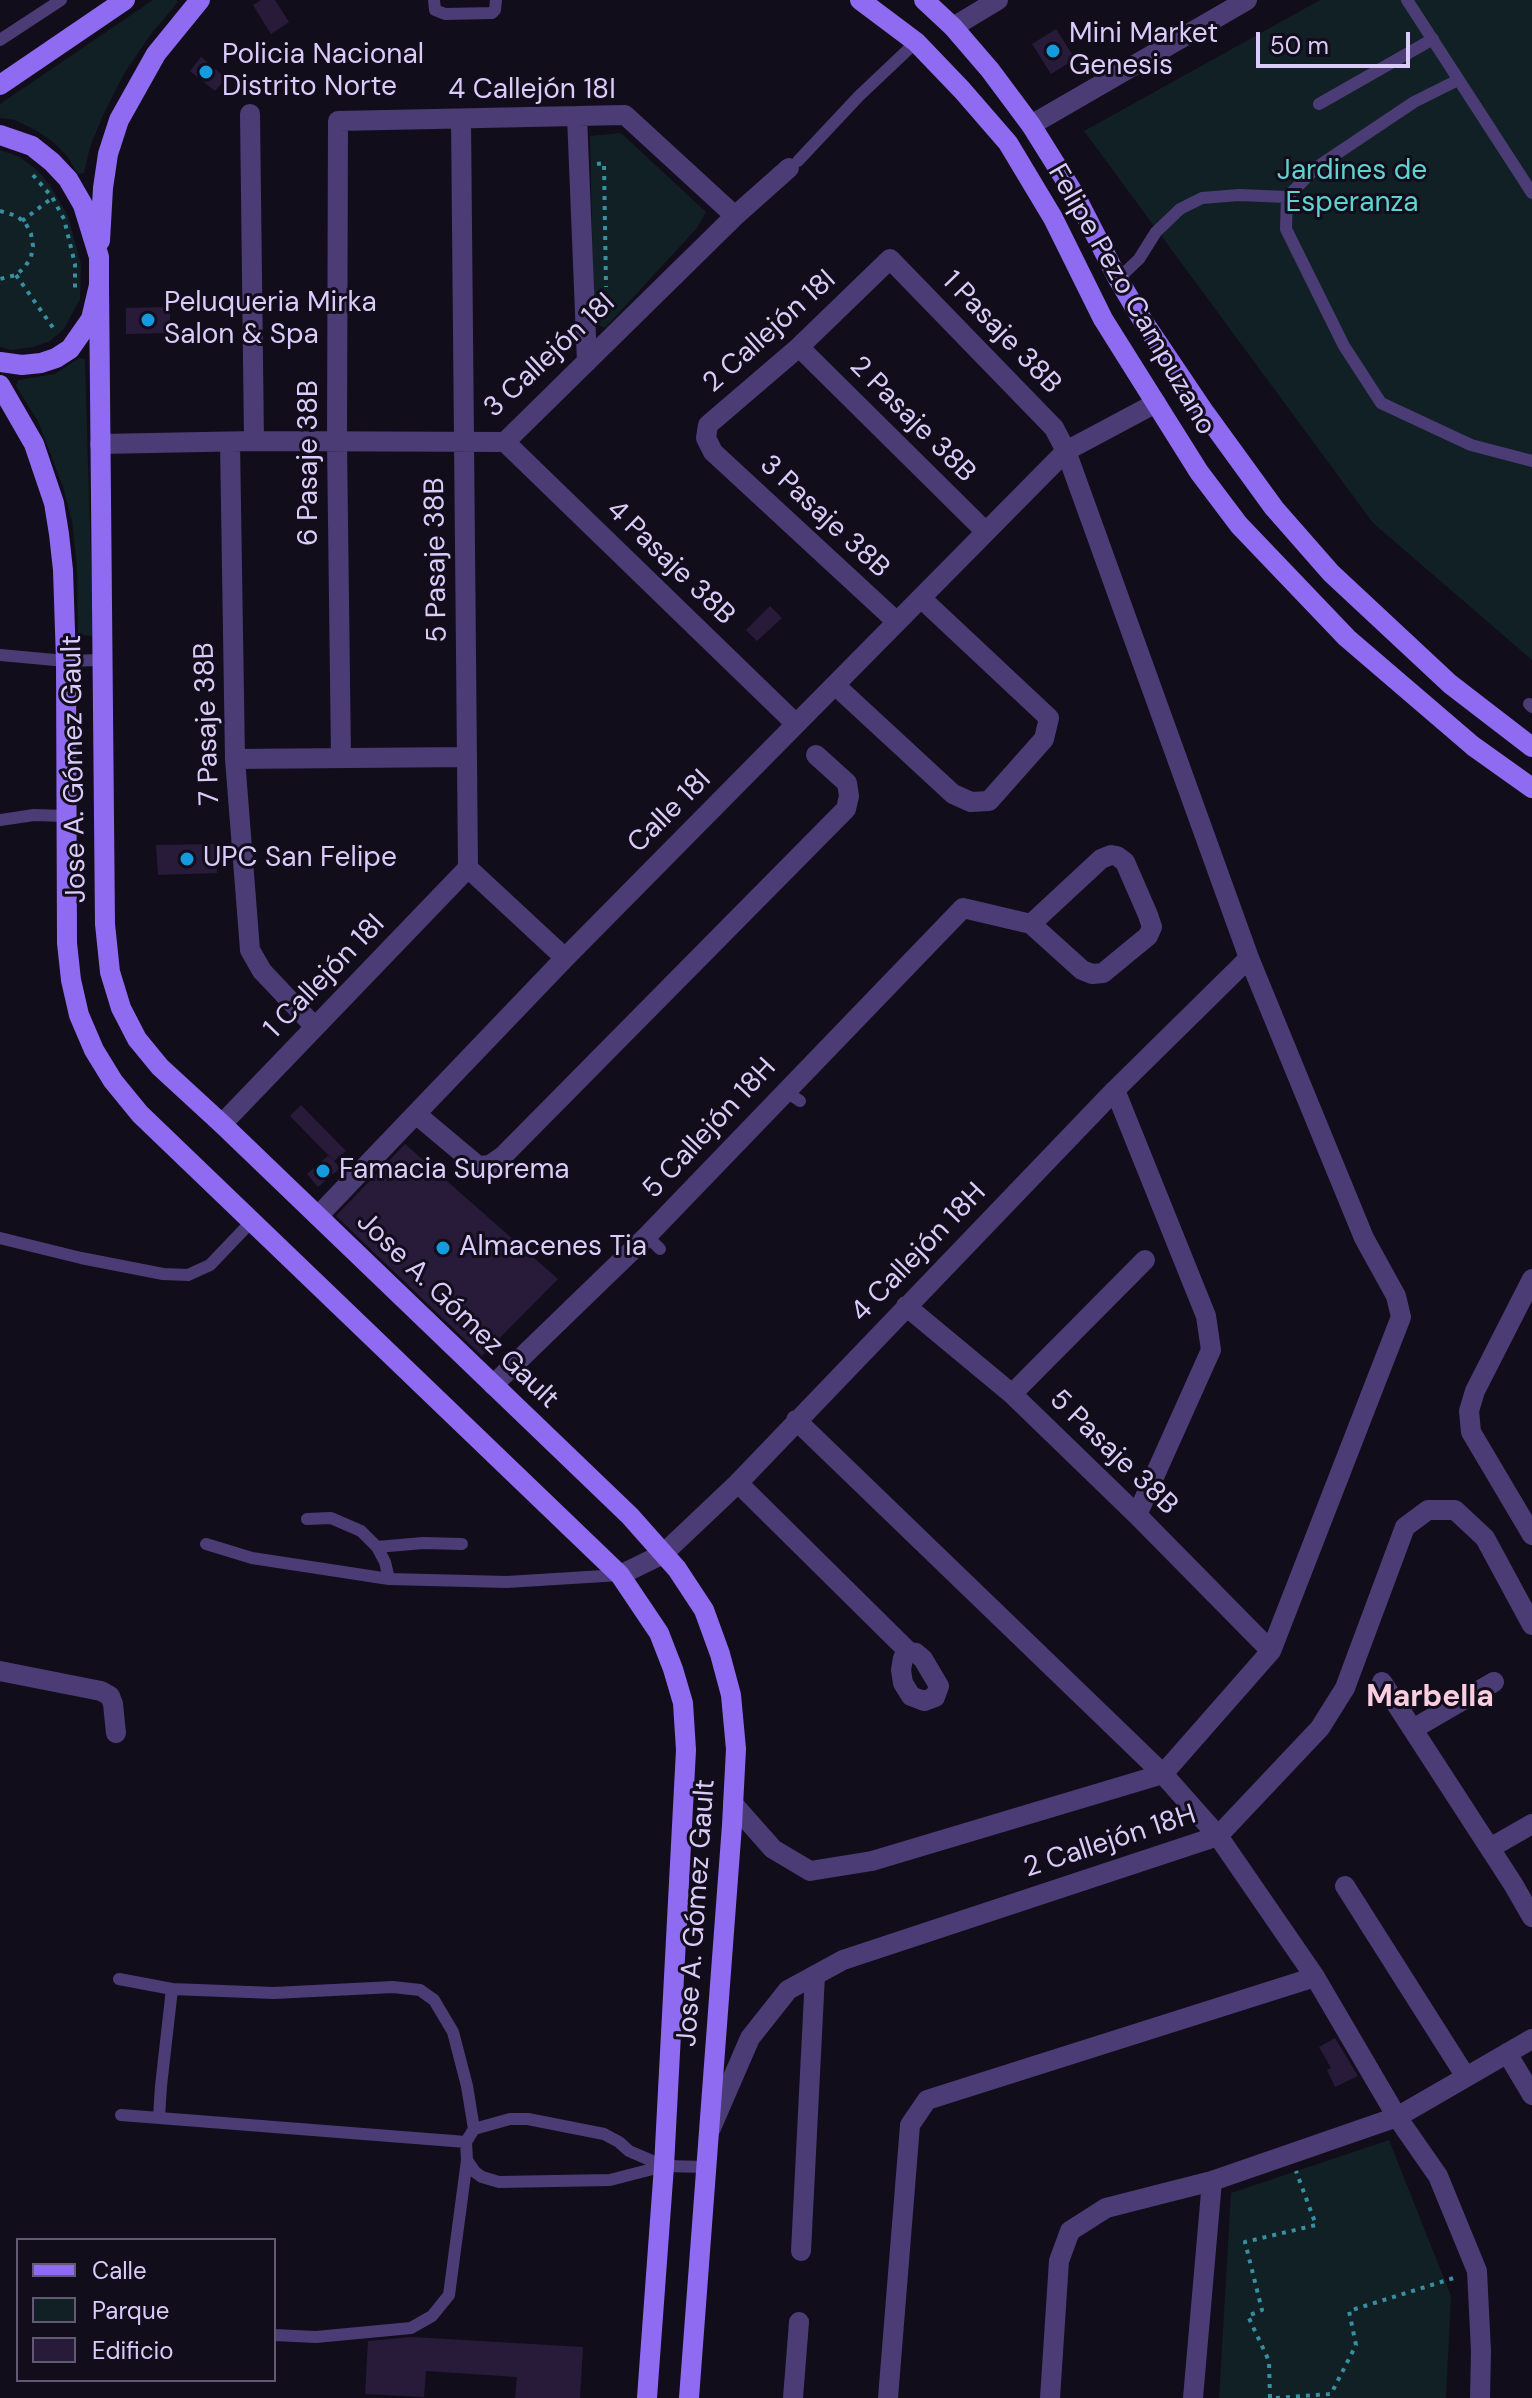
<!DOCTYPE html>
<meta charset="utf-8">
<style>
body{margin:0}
#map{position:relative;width:1532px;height:2398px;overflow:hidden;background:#120d1b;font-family:"DM Sans",sans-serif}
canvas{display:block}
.legend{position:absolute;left:16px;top:2238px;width:260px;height:144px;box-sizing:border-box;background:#120d1b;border:2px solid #625974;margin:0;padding:10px 14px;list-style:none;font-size:24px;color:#dbcbfa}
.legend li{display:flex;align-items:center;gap:16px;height:40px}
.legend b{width:40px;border:2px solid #625974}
.scale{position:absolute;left:1256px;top:32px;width:154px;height:36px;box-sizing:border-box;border:4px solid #dbcbfa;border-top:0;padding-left:10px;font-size:24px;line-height:28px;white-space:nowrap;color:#dbcbfa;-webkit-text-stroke:6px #120d1b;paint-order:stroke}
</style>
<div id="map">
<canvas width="1532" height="2398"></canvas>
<ul class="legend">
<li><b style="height:10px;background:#8e6bf1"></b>Calle</li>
<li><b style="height:22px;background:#102024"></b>Parque</li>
<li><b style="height:22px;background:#281b3a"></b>Edificio</li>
</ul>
<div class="scale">50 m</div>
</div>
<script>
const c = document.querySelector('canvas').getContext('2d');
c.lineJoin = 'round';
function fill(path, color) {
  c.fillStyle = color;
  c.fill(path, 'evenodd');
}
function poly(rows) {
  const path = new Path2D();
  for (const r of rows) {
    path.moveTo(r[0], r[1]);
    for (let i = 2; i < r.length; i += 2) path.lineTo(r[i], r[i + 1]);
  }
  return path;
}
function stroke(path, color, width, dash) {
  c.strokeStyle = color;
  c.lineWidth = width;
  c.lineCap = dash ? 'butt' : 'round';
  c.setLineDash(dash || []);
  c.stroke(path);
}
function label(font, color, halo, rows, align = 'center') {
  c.font = font + ' "DM Sans",sans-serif';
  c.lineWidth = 6;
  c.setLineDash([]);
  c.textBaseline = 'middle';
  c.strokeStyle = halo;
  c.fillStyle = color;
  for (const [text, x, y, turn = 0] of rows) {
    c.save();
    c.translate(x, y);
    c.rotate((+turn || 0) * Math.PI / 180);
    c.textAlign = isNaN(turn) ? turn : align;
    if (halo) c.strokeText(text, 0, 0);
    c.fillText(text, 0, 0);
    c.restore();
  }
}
fill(poly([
 [153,0,176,0,178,2,151,34,125,72,105,111,90,147,84,173,78,174,67,156,52,141,35,130,15,120,0,118,0,104],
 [1320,0,1532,0,1532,660,1373,523,1084,131],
 [621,133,706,212,697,228,605,328,594,323,590,136],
 [0,150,20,157,37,170,50,185,68,216,81,264,80,299,64,329,50,341,33,347,12,350,0,347],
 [79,358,85,359,93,636,78,635,77,568,72,521,63,487,38,421,16,386,18,380,55,374],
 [1389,2140,1451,2296,1446,2398,1219,2398,1231,2193]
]), '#102024');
fill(poly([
 [261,0,275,0,289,22,271,34,253,5],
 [1056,29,1075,59,1051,74,1032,44],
 [201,57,226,78,215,91,190,71],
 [170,307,170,333,126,334,126,308],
 [770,606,782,618,757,641,746,630],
 [216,844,217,873,158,875,156,845],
 [301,1105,346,1151,334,1161,290,1116],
 [405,1144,558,1279,482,1356,336,1216],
 [329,1155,340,1168,318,1187,307,1174],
 [1335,2038,1358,2076,1335,2087,1327,2070,1331,2068,1319,2047],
 [412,2337,583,2347,580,2398,515,2398,517,2377,426,2371,424,2397,365,2394,368,2341]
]), '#281b3a');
stroke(poly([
 [597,164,604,163,606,287],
 [33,175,52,197,64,219,75,264,75,291],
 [0,211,17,216,26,224,31,234,33,246,31,257,25,267,16,275,0,279],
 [22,221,52,198],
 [16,275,56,332],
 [1270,2398,1269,2361,1248,2316,1262,2310,1245,2242,1316,2225,1296,2171],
 [1276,2398,1331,2394,1356,2345,1349,2311,1457,2277]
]), '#3790a2', 4, [4, 6]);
stroke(poly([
 [434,0,435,10,445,14,492,13,495,10,496,0],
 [1407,0,1532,193],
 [0,40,61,0],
 [1458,80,1414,102,1317,167,1287,197,1286,229,1344,346,1381,403,1471,445,1532,461],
 [1319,104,1433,39],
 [798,161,859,96,916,42],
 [1118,279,1139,259,1156,232,1180,209,1202,198,1239,195,1287,197],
 [0,655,66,661,101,660],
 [1529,704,1532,707],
 [0,820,34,815,66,816],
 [785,1091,800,1101],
 [647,1236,660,1249],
 [0,1238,81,1258,163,1274,188,1275,210,1265,252,1221],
 [307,1519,331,1518,361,1531,377,1547],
 [206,1544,252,1558,389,1579,507,1582,620,1575],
 [389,1579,385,1562,377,1547,423,1543,462,1544],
 [119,1979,172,1989,274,1993,393,1987,420,1990,434,2000,453,2032,467,2086,474,2129],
 [121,2115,466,2142],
 [159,2117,161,2086,172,1989],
 [664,2166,629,2151,619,2142,604,2134,528,2119,510,2119,474,2129,466,2142,467,2160,475,2172,482,2177,499,2182,610,2180,664,2166,707,2167],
 [274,2335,316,2337,411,2328,432,2316,449,2295,467,2160]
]), '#4b3c76', 12);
stroke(poly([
 [953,27,998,0],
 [250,114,254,441],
 [577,116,587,362],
 [461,119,468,868,565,958],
 [1031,125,1247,0],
 [799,347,986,532],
 [230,442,235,759,250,950,262,971,315,1027],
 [505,442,796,724],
 [100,444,254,441,505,442,735,216,789,168],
 [835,685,953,794,971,802,989,801,1044,739,1049,718,921,598],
 [341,758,337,442,338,121,625,115,735,216],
 [235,759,467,757],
 [1115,1090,1206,1316,1211,1350,1137,1515],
 [416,1114,478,1166,490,1165,503,1156,846,809,849,796,847,783,816,755],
 [222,1124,468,868],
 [318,1216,565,958,1066,451,1156,403],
 [1532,1279,1475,1391,1469,1411,1471,1432,1532,1535],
 [906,1306,1012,1394,1137,1515,1271,1651],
 [493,1385,647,1236,963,908,1031,924,1082,970,1092,974,1103,973,1148,936,1152,927,1148,915,1125,862,1117,856,1111,855,1101,859,1031,924],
 [1012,1394,1145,1260],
 [796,1420,1163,1774,1218,1836,1315,1977,1397,2117,1438,2176,1477,2271,1481,2351,1480,2398],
 [738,1483,909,1652,916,1653,923,1659,939,1686,935,1697,924,1701,911,1696,903,1683,901,1670,903,1658,909,1652],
 [620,1575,663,1554,738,1483,1115,1090,1249,958],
 [0,1671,101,1691,110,1696,113,1704,116,1733],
 [1382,1682,1513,1884,1532,1917],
 [1413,1729,1494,1682],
 [733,1804,773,1849,810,1871,872,1861,1163,1774,1271,1651,1401,1317,1396,1296,1364,1238,1249,958,1066,451,1054,428,890,259,799,347,708,425,706,438,713,452,897,622],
 [1490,1848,1532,1824],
 [1345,1886,1466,2077],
 [1507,2053,1532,2095],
 [711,2128,750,2038,788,1990,843,1960,1218,1836,1320,1728,1345,1688,1405,1527,1428,1510,1455,1510,1485,1538,1532,1625],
 [801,2251,815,1975],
 [793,2398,799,2322],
 [888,2398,910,2125,927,2100,1315,1977],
 [1050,2398,1059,2261,1070,2231,1106,2208,1212,2181,1397,2117,1532,2039],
 [1193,2398,1212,2181]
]), '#4b3c76', 20);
stroke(poly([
 [860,0,916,42,962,90,1008,143,1053,218,1103,319,1199,472,1239,525,1347,638,1473,746,1532,788],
 [924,0,953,27,990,70,1031,125,1076,197,1118,279,1143,321,1205,413,1274,508,1331,573,1450,684,1532,747],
 [0,85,125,0],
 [0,135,32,146,52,162,68,179,83,205,99,257,99,285,91,319,70,349,56,358,41,363,22,365,0,362],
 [100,241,103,188,108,154,119,120,156,54,200,0],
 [99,285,105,924,110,972,121,1008,137,1039,160,1067,222,1124,630,1516,677,1569,704,1610,720,1654,731,1695,736,1749,732,1825,689,2398],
 [0,385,34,444,54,503,59,534,63,570,66,661,67,943,71,980,79,1015,94,1050,113,1081,140,1114,620,1575,659,1633,673,1669,683,1703,686,1750,664,2166,647,2398]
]), '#8e6bf1', 20);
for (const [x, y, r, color] of [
 [1053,51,8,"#159bdd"],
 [206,72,8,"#159bdd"],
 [148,320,8,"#159bdd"],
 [187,859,8,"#159bdd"],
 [323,1171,8,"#159bdd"],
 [443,1248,8,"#159bdd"]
]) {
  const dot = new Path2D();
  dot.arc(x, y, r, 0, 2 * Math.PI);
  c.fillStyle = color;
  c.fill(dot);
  stroke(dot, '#120d1b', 3);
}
label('28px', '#dbcbfa', '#120d1b', [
 ["Mini Market",1069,35],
 ["Genesis",1069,67],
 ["Policia Nacional",222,56],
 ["Distrito Norte",222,88],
 ["Peluqueria Mirka",164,304],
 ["Salon & Spa",164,336],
 ["UPC San Felipe",203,859],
 ["Famacia Suprema",339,1171],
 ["Almacenes Tia",459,1248]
], 'left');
label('28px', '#dbcbfa', '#120d1b', [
 ["4 Callejón 18I",532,91],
 ["Felipe Pezo Campuzano",1131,300,60],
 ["2 Callejón 18I",770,332,-42],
 ["1 Pasaje 38B",1001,333,46],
 ["3 Callejón 18I",550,356,-43],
 ["2 Pasaje 38B",912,420,45],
 ["6 Pasaje 38B",310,463,-90],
 ["3 Pasaje 38B",824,517,43],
 ["5 Pasaje 38B",437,560,-91],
 ["4 Pasaje 38B",670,563,44],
 ["7 Pasaje 38B",208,724,-92],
 ["Jose A. Gómez Gault",75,769,-91],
 ["Calle 18I",670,812,-45],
 ["1 Callejón 18I",325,977,-46],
 ["5 Callejón 18H",710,1129,-47],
 ["4 Callejón 18H",919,1253,-46],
 ["Jose A. Gómez Gault",457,1311,44],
 ["5 Pasaje 38B",1113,1453,44],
 ["2 Callejón 18H",1110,1842,-18],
 ["Jose A. Gómez Gault",697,1913,-86]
]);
label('28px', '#60d2d0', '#120d1b', [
 ["Jardines de",1352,172],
 ["Esperanza",1352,204]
]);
label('bold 30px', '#facddf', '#120d1b', [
 ["Marbella",1430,1698]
]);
</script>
